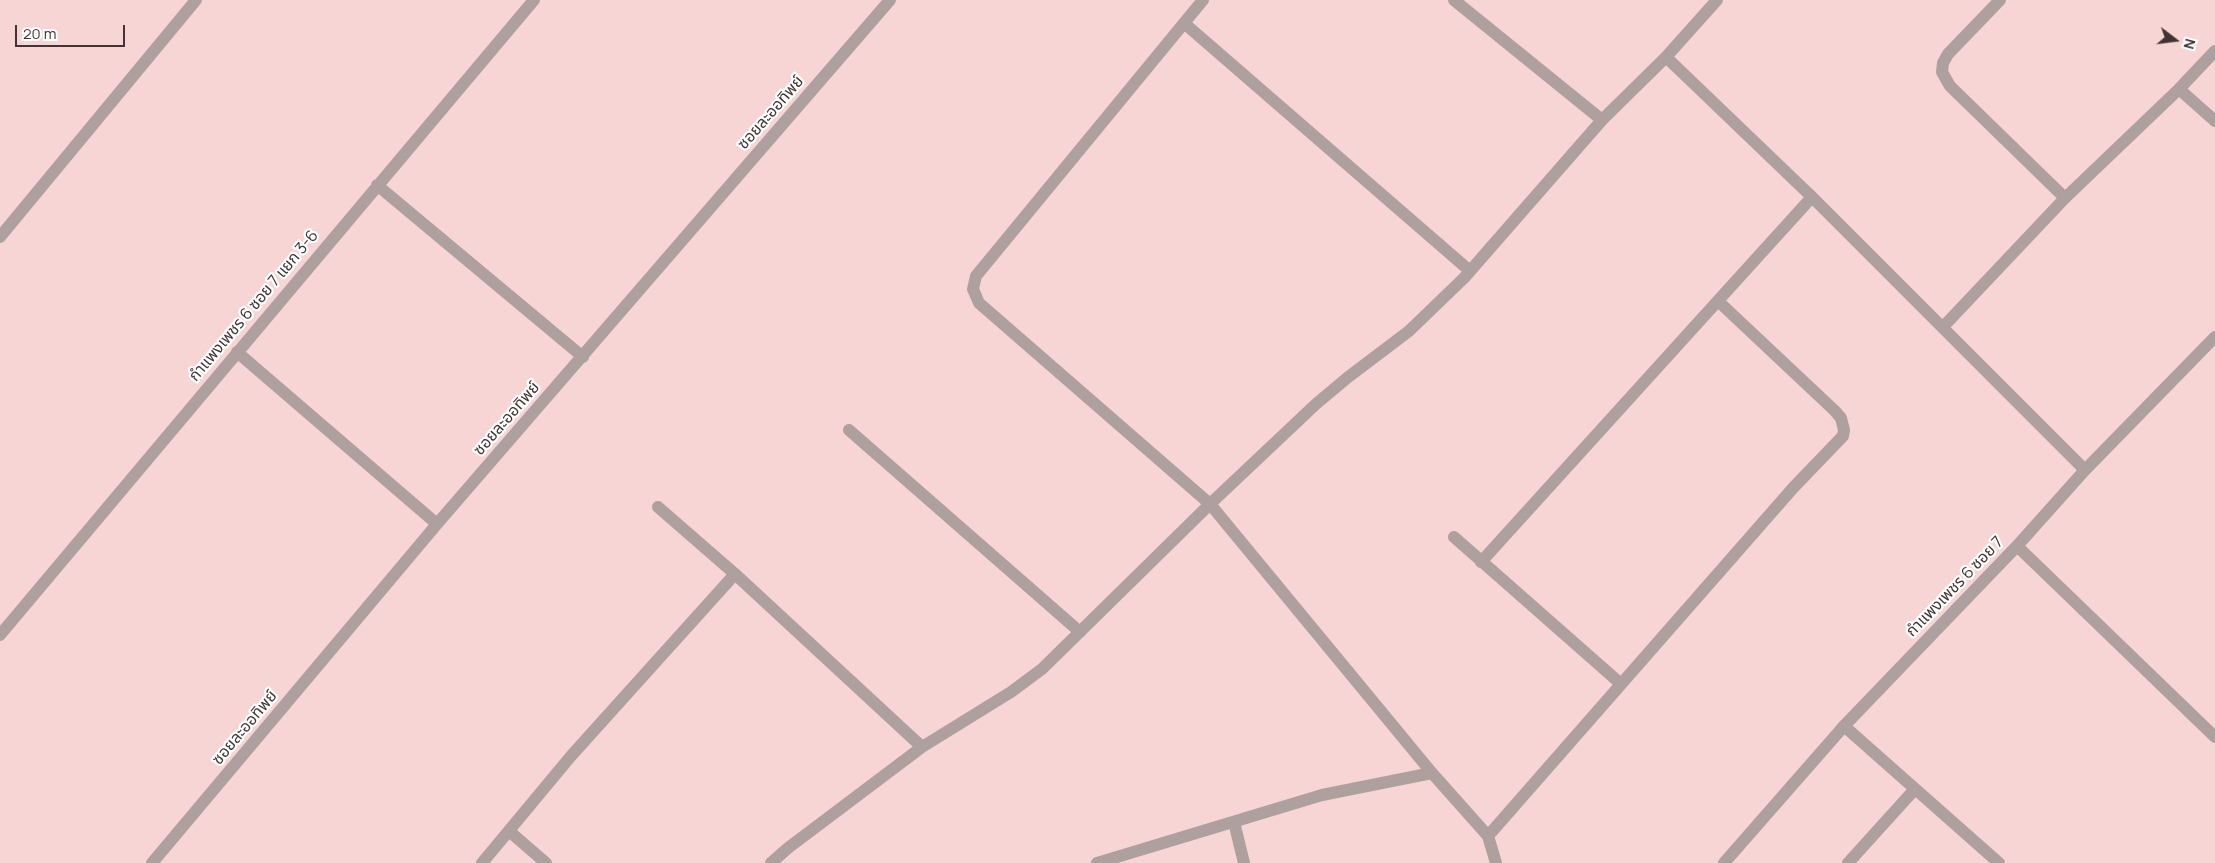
<!DOCTYPE html>
<meta charset="utf-8">
<style>
body{margin:0}
#map{position:relative;width:2215px;height:863px;overflow:hidden;background:#f7d5d5;font-family:Manrope,sans-serif}
canvas{display:block}
.north{position:absolute;left:2150px;top:15px;width:50px;height:50px;-webkit-text-stroke:4px #fff;paint-order:stroke;rotate:105deg;font-size:14px;font-weight:700;line-height:20px;text-align:center;color:#413434}
.north::after{content:'';display:block;margin:auto;width:18px;height:22px;background:#413434;clip-path:polygon(50% 0,100% 100%,50% 72%,0 100%)}
.scale{position:absolute;left:15px;top:25px;width:110px;height:22px;box-sizing:border-box;border:2px solid #413434;border-top:0;padding-left:6px;font-size:15px;line-height:18px;white-space:nowrap;color:#413434;-webkit-text-stroke:4px #fff;paint-order:stroke}
</style>
<div id="map">
<canvas width="2215" height="863"></canvas>
<div class="north">N</div>
<div class="scale">20 m</div>
</div>
<script>
const c = document.querySelector('canvas').getContext('2d');
c.lineJoin = 'round';
function poly(rows) {
  const path = new Path2D();
  for (const r of rows) {
    path.moveTo(r[0], r[1]);
    for (let i = 2; i < r.length; i += 2) path.lineTo(r[i], r[i + 1]);
  }
  return path;
}
function stroke(path, color, width, dash) {
  c.strokeStyle = color;
  c.lineWidth = width;
  c.lineCap = dash ? 'butt' : 'round';
  c.setLineDash(dash || []);
  c.stroke(path);
}
function label(font, color, halo, rows, align = 'center') {
  c.font = font + ' Manrope,"Noto Sans Thai",sans-serif';
  c.lineWidth = 4.5;
  c.setLineDash([]);
  c.textBaseline = 'middle';
  c.strokeStyle = halo;
  c.fillStyle = color;
  for (const [text, x, y, turn = 0] of rows) {
    c.save();
    c.translate(x, y);
    c.rotate((+turn || 0) * Math.PI / 180);
    c.textAlign = isNaN(turn) ? turn : align;
    if (halo) c.strokeText(text, 0, 0);
    c.fillText(text, 0, 0);
    c.restore();
  }
}
stroke(poly([
 [1844,726,1999,863],
 [1848,863,1915,789]
]), '#afa0a0', 12);
stroke(poly([
 [1203,0,976,276,973,289,979,303,1210,504,1432,773,1488,836,1496,863],
 [1454,0,1602,120],
 [2000,0,1948,54,1943,63,1942,72,1950,86,2065,198],
 [1184,23,1470,271],
 [1666,57,1812,197,2085,470],
 [2179,89,2215,51],
 [377,185,583,357],
 [0,237,196,0],
 [1943,327,2065,198,2179,89,2215,121],
 [237,352,437,524],
 [849,430,1080,632],
 [658,507,735,574,922,747],
 [1454,537,1621,684],
 [2017,546,2215,737],
 [1481,562,1812,197],
 [0,635,534,0],
 [1234,822,1244,863],
 [509,831,546,863],
 [1488,836,1793,488,1843,436,1844,430,1841,418,1835,411,1718,301],
 [152,863,437,524,890,0],
 [482,863,571,756,735,574],
 [771,863,788,848,922,747,1011,692,1042,669,1210,504,1316,404,1347,378,1409,331,1464,278,1602,120,1666,57,1717,0],
 [1097,863,1322,795,1432,773],
 [1724,863,1844,726,2017,546,2085,470,2215,337]
]), '#afa0a0', 12);
label('16px', '#413434', '#fff', [
 ["ซอยละออทิพย์",771,113,-49],
 ["กำแพงเพชร 6 ซอย 7 แยก 3-6",254,306,-50],
 ["ซอยละออทิพย์",507,419,-49],
 ["กำแพงเพชร 6 ซอย 7",1955,587,-46],
 ["ซอยละออทิพย์",245,728,-50]
]);
</script>
